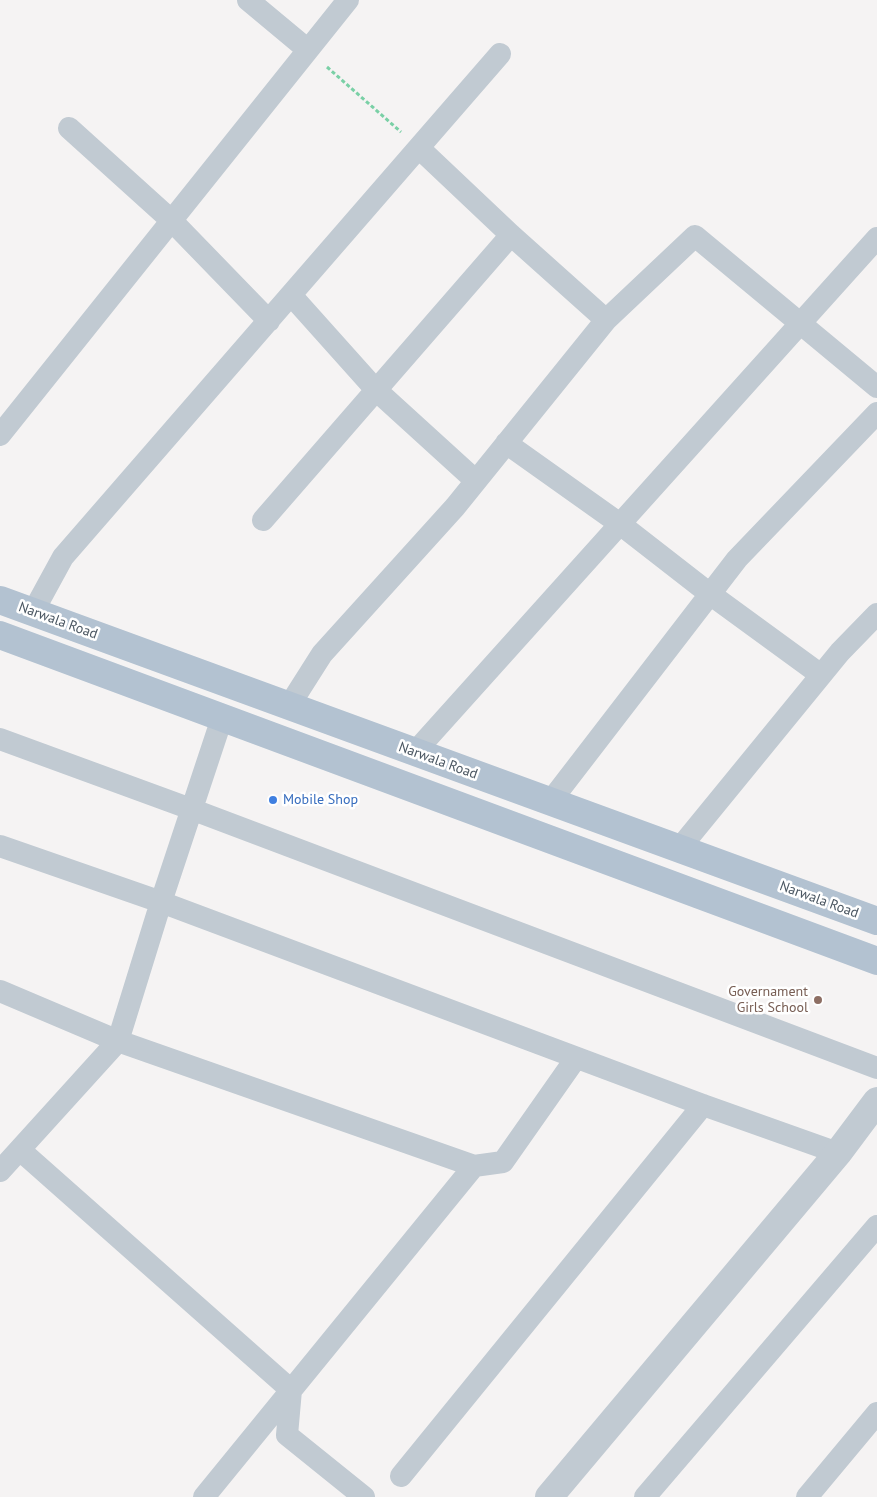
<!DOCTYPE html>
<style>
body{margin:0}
canvas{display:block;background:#f5f3f3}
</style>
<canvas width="877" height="1497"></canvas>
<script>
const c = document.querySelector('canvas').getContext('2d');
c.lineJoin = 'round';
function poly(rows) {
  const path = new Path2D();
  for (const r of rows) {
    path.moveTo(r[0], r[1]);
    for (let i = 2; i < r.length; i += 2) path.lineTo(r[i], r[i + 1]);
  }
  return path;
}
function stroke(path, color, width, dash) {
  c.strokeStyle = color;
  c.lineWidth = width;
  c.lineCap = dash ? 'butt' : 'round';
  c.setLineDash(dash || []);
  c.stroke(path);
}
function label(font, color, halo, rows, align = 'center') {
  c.font = font + ' "PT Sans",sans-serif';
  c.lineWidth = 5;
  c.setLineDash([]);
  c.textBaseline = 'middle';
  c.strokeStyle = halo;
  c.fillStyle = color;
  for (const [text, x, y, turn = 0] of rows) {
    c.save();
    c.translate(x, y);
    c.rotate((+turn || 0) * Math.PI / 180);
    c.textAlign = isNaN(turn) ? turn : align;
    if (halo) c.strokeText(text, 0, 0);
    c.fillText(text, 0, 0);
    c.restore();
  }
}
stroke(poly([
 [327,67,401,132]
]), '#7ad0a6', 3, [4, 2.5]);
stroke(poly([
 [248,0,308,50],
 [69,128,172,221,269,321],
 [291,295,376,390,476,481],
 [606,320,695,236,877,387],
 [0,435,348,0],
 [506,443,620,524,710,594,821,675],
 [263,520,511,235],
 [33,612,63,557,500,54],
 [289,706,322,654,455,507,606,320,511,235,419,148],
 [0,739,191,809,877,1068],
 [415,752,877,238],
 [550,802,737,559,877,413],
 [0,846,161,902,703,1105,838,1153],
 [679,849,840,652,877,614],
 [0,991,118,1041,474,1166,503,1162,576,1058],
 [20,1150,291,1390,287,1435,364,1497],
 [0,1171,118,1041,161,902,222,718],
 [401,1476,703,1105],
 [204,1497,474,1166],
 [645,1497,877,1226],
 [807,1497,877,1413]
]), '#c1cad2', 22);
stroke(poly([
 [549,1497,838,1153,877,1101]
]), '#c1cad2', 28);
stroke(poly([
 [0,600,877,921],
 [0,635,877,961]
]), '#b3c2d1', 28);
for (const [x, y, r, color] of [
 [273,800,5,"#3f7fe0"],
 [818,1000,5,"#8d6e63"]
]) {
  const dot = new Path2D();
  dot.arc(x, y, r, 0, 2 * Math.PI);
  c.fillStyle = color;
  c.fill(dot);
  stroke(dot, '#fff', 2);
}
label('14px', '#4a5661', '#fff', [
 ["Narwala Road",58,621,20],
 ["Narwala Road",438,761,20],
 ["Narwala Road",819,900,20]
]);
label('14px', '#366cbe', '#fff', [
 ["Mobile Shop",283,800]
], 'left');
label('14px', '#785e54', '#fff', [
 ["Governament",808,992],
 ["Girls School",808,1008]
], 'right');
</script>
